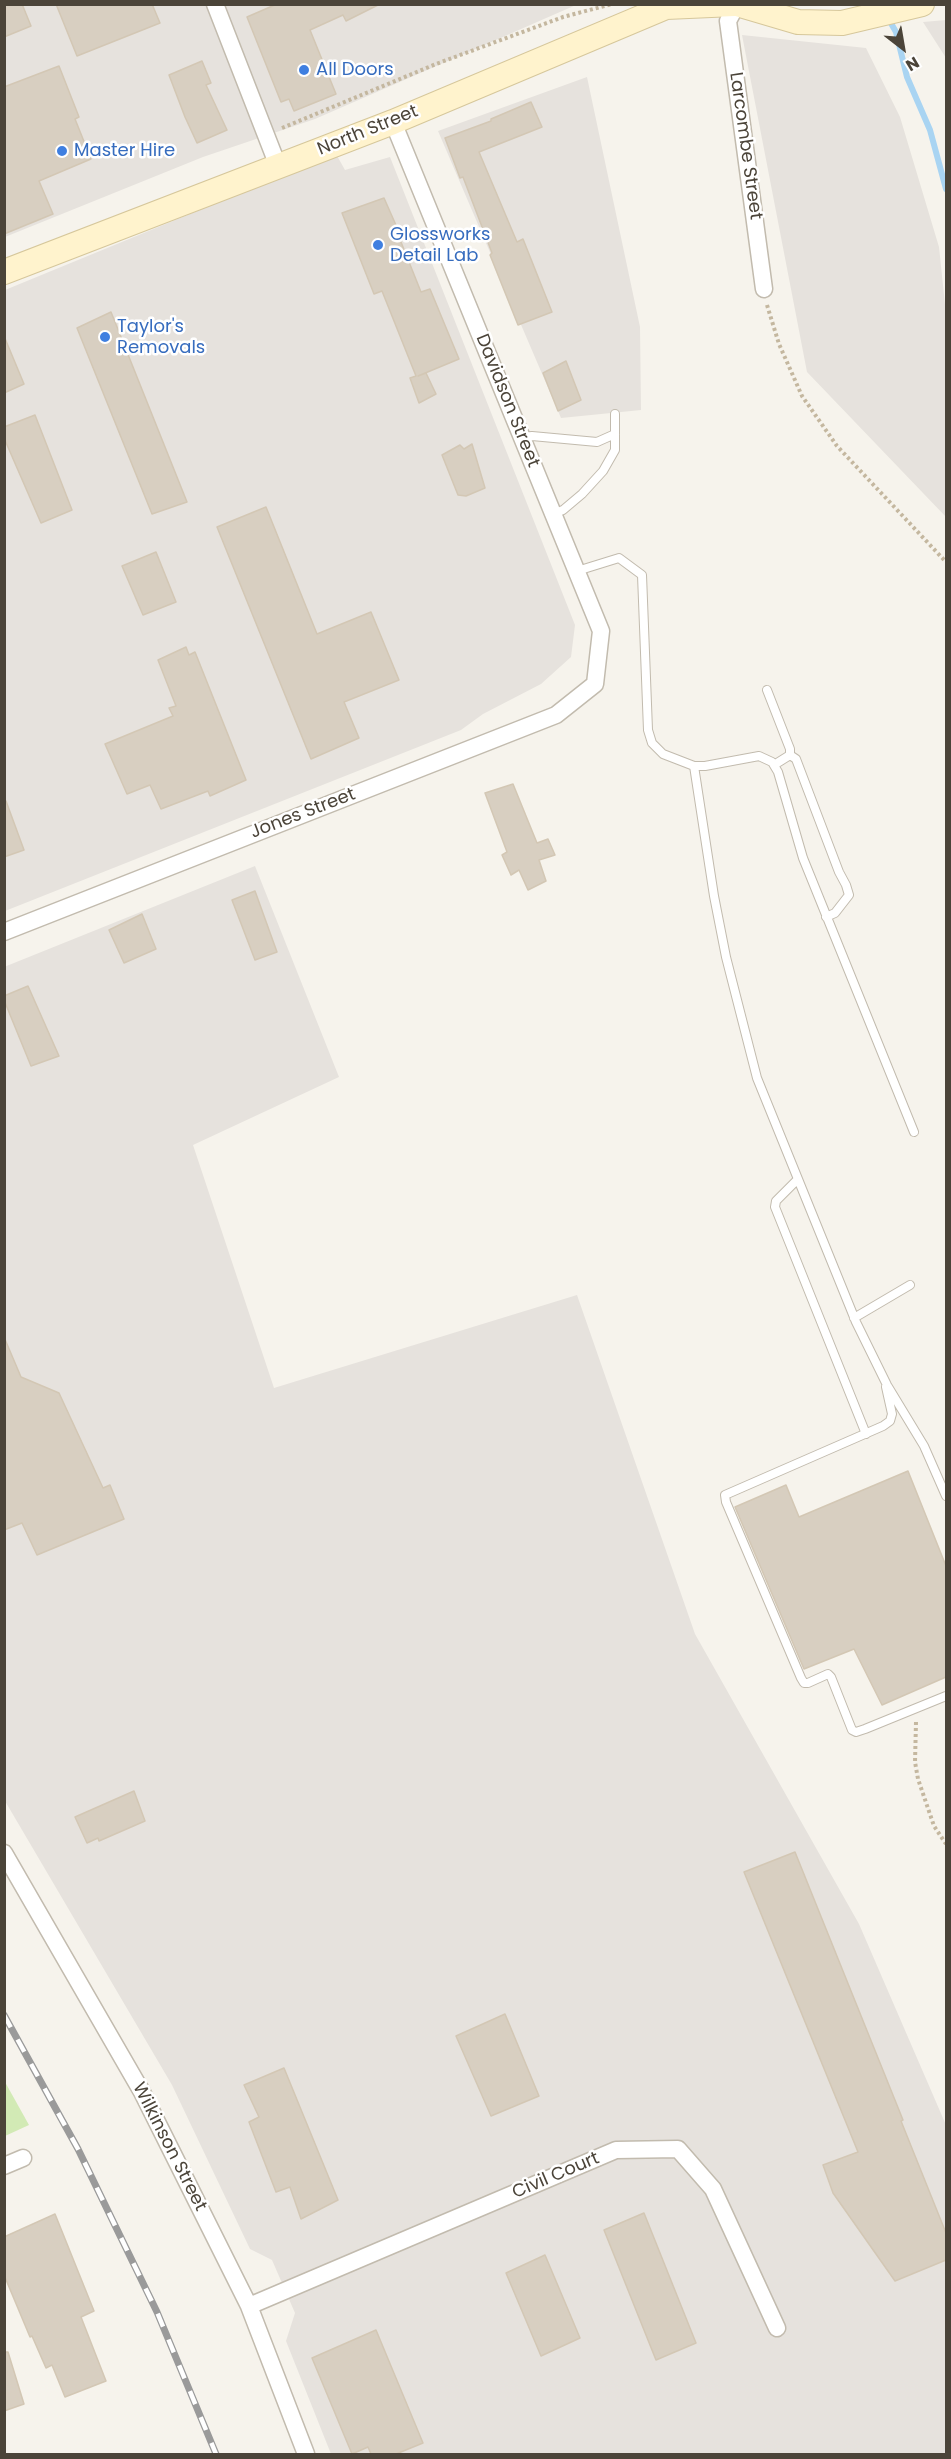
<!DOCTYPE html>
<style>
body{margin:0}
#map{position:relative;width:951px;height:2459px;overflow:hidden;background:#f6f3ec;font-family:Poppins,sans-serif}
canvas{display:block}
.frame{position:absolute;inset:0;border:6px solid #4b4439;pointer-events:none}
.north{position:absolute;left:873px;top:18px;width:60px;height:60px;-webkit-text-stroke:4px #fff;paint-order:stroke;rotate:149deg;font-size:16px;font-weight:700;line-height:24px;text-align:center;color:#4b4439}
.north::after{content:'';display:block;margin:auto;width:21px;height:27px;background:#4b4439;clip-path:polygon(50% 0,100% 100%,50% 72%,0 100%)}
</style>
<div id="map">
<canvas width="951" height="2459"></canvas>
<div class="frame"></div>
<div class="north">N</div>
</div>
<script>
const c = document.querySelector('canvas').getContext('2d');
c.lineJoin = 'round';
function fill(path, color) {
  c.fillStyle = color;
  c.fill(path, 'evenodd');
}
function poly(rows) {
  const path = new Path2D();
  for (const r of rows) {
    path.moveTo(r[0], r[1]);
    for (let i = 2; i < r.length; i += 2) path.lineTo(r[i], r[i + 1]);
  }
  return path;
}
function stroke(path, color, width, dash) {
  c.strokeStyle = color;
  c.lineWidth = width;
  c.lineCap = dash ? 'butt' : 'round';
  c.setLineDash(dash || []);
  c.stroke(path);
}
function label(font, color, halo, rows, align = 'center') {
  c.font = font + ' Poppins,sans-serif';
  c.lineWidth = 5;
  c.setLineDash([]);
  c.textBaseline = 'middle';
  c.strokeStyle = halo;
  c.fillStyle = color;
  for (const [text, x, y, turn = 0] of rows) {
    c.save();
    c.translate(x, y);
    c.rotate((+turn || 0) * Math.PI / 180);
    c.textAlign = isNaN(turn) ? turn : align;
    if (halo) c.strokeText(text, 0, 0);
    c.fillText(text, 0, 0);
    c.restore();
  }
}
fill(poly([
 [5,5,576,5,315,119,203,157,5,237],
 [946,20,946,58,923,22],
 [742,35,866,48,900,117,939,247,946,314,946,517,807,372],
 [587,77,640,327,641,410,561,418,438,131],
 [336,154,345,170,390,157,575,625,571,657,541,684,483,714,461,730,5,911,5,290],
 [255,866,339,1077,193,1145,274,1388,577,1295,695,1634,859,1924,946,2125,946,2454,331,2454,286,2341,295,2313,272,2260,250,2249,172,2085,5,1801,4,967]
]), '#e6e2dd');
fill(poly([
 [5,2082,29,2125,5,2136,4,2136]
]), '#d2eab5');
stroke(poly([
 [888,18,896,32,907,77,930,130,946,189]
]), '#a9d4f2', 6);
const building = poly([
 [4,4,22,4,31,26,4,37,4,4],
 [56,4,152,4,160,23,77,56,56,4],
 [277,4,380,4,346,21,343,15,310,30,336,94,294,111,289,99,281,102,247,17,277,4],
 [202,61,211,83,206,85,227,130,197,143,185,117,169,75,202,61],
 [59,66,79,117,75,119,91,159,39,181,53,214,4,234,4,87,59,66],
 [531,102,542,127,479,152,517,242,523,239,552,312,518,325,490,255,492,253,463,177,460,178,445,138,491,121,491,119,531,102],
 [384,198,399,232,397,232,421,292,430,289,459,359,418,376,426,373,436,394,419,403,410,378,416,376,382,291,374,294,342,213,384,198],
 [111,312,187,502,152,514,77,328,111,312],
 [4,336,24,384,4,393,4,336],
 [566,361,581,400,558,411,543,373,566,361],
 [35,415,72,510,41,523,4,438,4,427,35,415],
 [472,444,485,488,466,496,458,495,442,455,460,445,464,449,472,444],
 [266,507,317,634,371,612,399,680,344,702,359,738,311,759,217,527,266,507],
 [156,552,176,602,143,615,122,566,156,552],
 [186,647,189,655,195,652,246,780,210,796,208,791,161,809,150,785,127,794,105,744,173,716,169,708,176,706,158,660,186,647],
 [513,784,537,843,548,839,555,855,539,860,546,881,528,890,519,870,511,875,502,855,507,852,485,793,513,784],
 [6,801,24,850,4,857,4,802,6,801],
 [255,891,277,952,255,960,232,900,255,891],
 [142,914,156,949,124,963,109,930,142,914],
 [28,986,59,1056,31,1066,4,1000,4,996,28,986],
 [4,1337,21,1377,59,1393,103,1488,110,1485,124,1519,37,1555,22,1523,4,1530,4,1337],
 [908,1471,946,1566,946,1677,882,1705,854,1649,804,1669,735,1507,786,1485,799,1517,908,1471],
 [134,1791,145,1821,99,1841,98,1838,87,1843,75,1817,134,1791],
 [795,1852,903,2120,901,2121,946,2233,946,2260,895,2281,833,2193,823,2165,858,2152,744,1872,795,1852],
 [505,2014,539,2096,491,2116,456,2036,505,2014],
 [284,2068,338,2200,301,2219,290,2187,276,2192,249,2122,259,2117,244,2085,284,2068],
 [644,2213,696,2343,656,2360,604,2230,644,2213],
 [55,2214,94,2311,81,2317,106,2381,65,2397,52,2365,46,2368,32,2336,30,2337,4,2275,4,2237,55,2214],
 [545,2255,580,2338,541,2356,506,2273,545,2255],
 [376,2330,423,2443,396,2454,371,2454,368,2447,352,2454,312,2358,376,2330],
 [4,2352,8,2352,24,2404,4,2411,4,2352]
]);
fill(building, '#d8cfc1');
stroke(building, '#d3c7b4', 1.5);
const lane = poly([
 [522,437,532,436,597,442,615,434],
 [553,514,563,510,582,494,603,471,615,450,615,414],
 [577,571,619,558,642,575,648,730,652,743,663,754,694,766,705,766,759,756,772,762,778,772,803,858,914,1132],
 [767,690,790,749,790,755],
 [774,765,790,755,796,759,839,872,846,885,849,895,835,913,826,917],
 [694,766,714,896,726,957,757,1078,856,1322,887,1385,924,1446,946,1496],
 [798,1179,776,1201,775,1207,866,1434],
 [854,1318,910,1285],
 [886,1387,892,1414,890,1421,883,1426,725,1495,726,1502,801,1678,804,1683,808,1683,828,1674,831,1677,852,1730,856,1732,865,1729,946,1696]
]);
const street = poly([
 [215,4,278,166],
 [737,4,728,21,764,289],
 [4,932,556,715,595,684,601,631,393,122],
 [4,1853,142,2092,249,2306,306,2454],
 [4,2166,23,2158],
 [249,2306,616,2150,678,2149,713,2189,777,2328]
]);
const secondary = poly([
 [737,4,798,22,842,23,922,4],
 [4,272,393,122,666,7,734,4]
]);
stroke(lane, '#c2bbae', 10);
stroke(street, '#c2bbae', 19);
stroke(secondary, '#d6c79b', 26);
stroke(poly([
 [282,128,436,64,563,17,612,4],
 [767,305,779,344,802,396,837,446,946,562],
 [916,1722,915,1762,918,1779,934,1826,946,1844]
]), '#c4b79f', 4, [3, 3]);
stroke(lane, '#fff', 8);
stroke(street, '#fff', 16);
stroke(secondary, '#fff3cd', 24);
const rail = poly([
 [4,2015,78,2149,109,2213,157,2312,216,2454]
]);
stroke(rail, '#9a9a9a', 7);
stroke(rail, '#fff', 4.5, [14]);
for (const [x, y, r, color] of [
 [304,70,6,"#3f7fe0"],
 [62,151,6,"#3f7fe0"],
 [378,245,6,"#3f7fe0"],
 [105,337,6,"#3f7fe0"]
]) {
  const dot = new Path2D();
  dot.arc(x, y, r, 0, 2 * Math.PI);
  c.fillStyle = color;
  c.fill(dot);
  stroke(dot, '#fff', 2);
}
label('18px', '#366cbe', '#fff', [
 ["All Doors",316,70],
 ["Master Hire",74,151],
 ["Glossworks",390,235],
 ["Detail Lab",390,256],
 ["Taylor's",117,327],
 ["Removals",117,348]
], 'left');
label('18px', '#4b4439', '#fff', [
 ["North Street",368,131,-22],
 ["Larcombe Street",745,146,82],
 ["Davidson Street",507,401,68],
 ["Jones Street",303,814,-21],
 ["Wilkinson Street",169,2147,63],
 ["Civil Court",556,2176,-23]
]);
</script>
